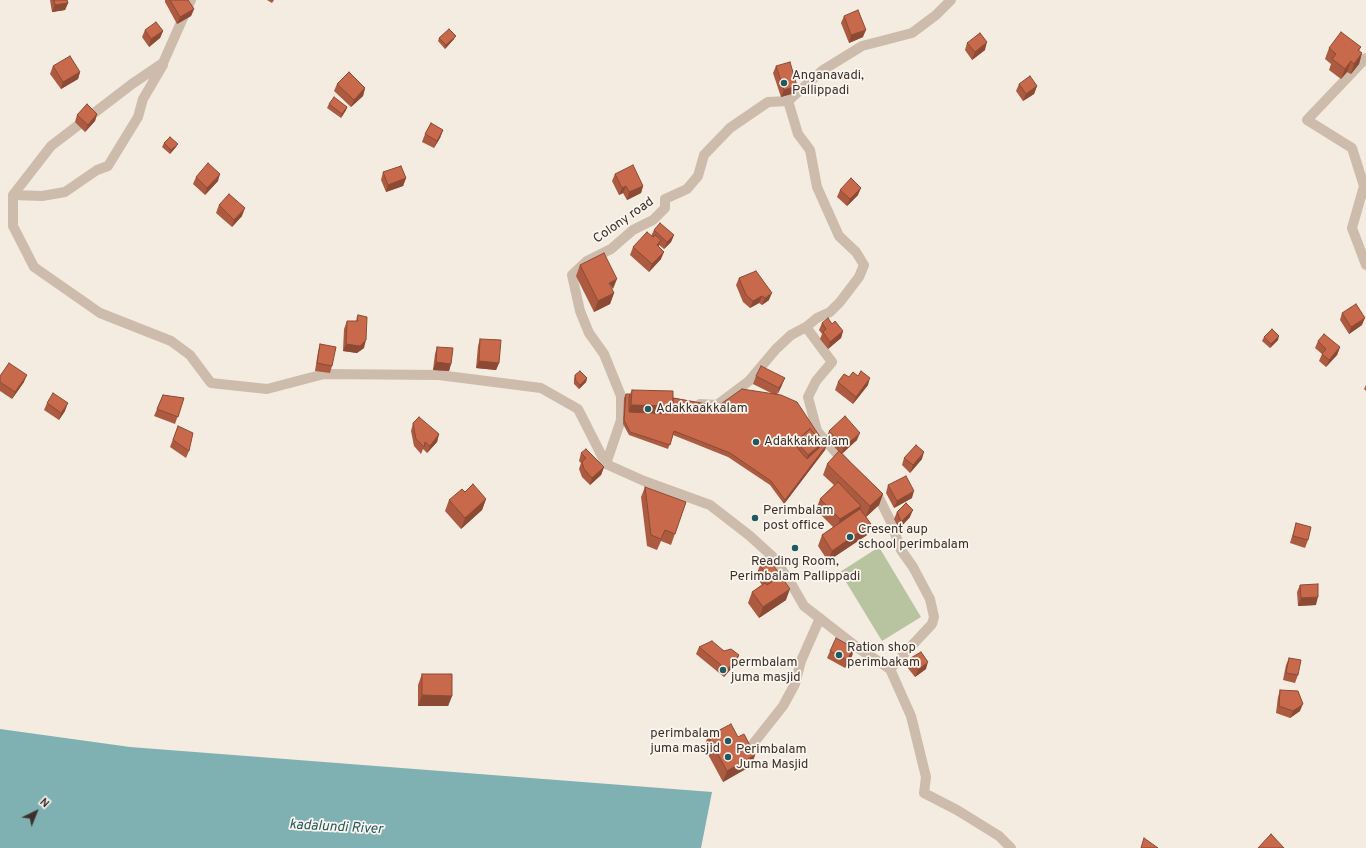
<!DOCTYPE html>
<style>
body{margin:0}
#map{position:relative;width:1366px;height:848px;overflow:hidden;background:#f4ebe1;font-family:Overpass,sans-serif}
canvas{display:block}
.north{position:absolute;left:16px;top:792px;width:40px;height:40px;-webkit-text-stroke:3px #fbf5ee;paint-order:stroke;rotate:43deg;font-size:11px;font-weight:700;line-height:16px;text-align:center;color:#3b302b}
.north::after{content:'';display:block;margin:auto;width:14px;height:18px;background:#3b302b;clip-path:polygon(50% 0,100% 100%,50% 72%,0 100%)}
</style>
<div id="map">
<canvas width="1366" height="848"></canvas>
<div class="north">N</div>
</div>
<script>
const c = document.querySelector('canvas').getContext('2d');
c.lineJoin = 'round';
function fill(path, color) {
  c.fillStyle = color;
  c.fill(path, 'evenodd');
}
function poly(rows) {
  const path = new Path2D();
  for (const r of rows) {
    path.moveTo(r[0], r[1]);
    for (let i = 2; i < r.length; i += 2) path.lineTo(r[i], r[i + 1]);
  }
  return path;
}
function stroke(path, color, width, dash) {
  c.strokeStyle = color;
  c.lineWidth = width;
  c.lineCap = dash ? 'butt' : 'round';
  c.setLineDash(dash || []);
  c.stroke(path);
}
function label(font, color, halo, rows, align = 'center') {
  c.font = font + ' Overpass,sans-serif';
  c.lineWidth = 3.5;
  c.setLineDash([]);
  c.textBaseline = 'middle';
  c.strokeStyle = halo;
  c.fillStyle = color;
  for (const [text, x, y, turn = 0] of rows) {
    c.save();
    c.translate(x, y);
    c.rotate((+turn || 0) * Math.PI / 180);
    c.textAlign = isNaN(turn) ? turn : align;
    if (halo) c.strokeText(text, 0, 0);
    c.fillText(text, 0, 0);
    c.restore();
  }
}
fill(poly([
 [879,547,921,617,882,641,840,572]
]), '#b8c4a0');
fill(poly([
 [0,729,130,747,712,792,701,848,0,848]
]), '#7fb0b2');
stroke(poly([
 [191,0,163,63,132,84,51,146,13,195,13,226,34,267,100,313,171,341,190,355,211,383,267,389,324,374,439,375,541,388,578,409,606,464,644,481,710,505,750,536,773,557,789,580,804,606,858,648,890,669,911,716,926,777,924,793,957,810,999,836,1011,848],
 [1366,58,1307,120,1352,148,1364,186,1352,228,1366,265],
 [788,101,798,134,810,150,817,187,839,236,856,252,864,265,859,277,840,302,830,312,817,318,806,327,832,362,816,381,808,397,817,431,846,464],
 [788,101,823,70,862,46,912,33,936,15,951,0],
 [13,195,42,196,65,192,97,170,108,166,138,117,143,99,163,65],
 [700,404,717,405,749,381,776,349,791,335,806,327],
 [606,464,621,420,621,396,604,354,589,333,580,311,572,275,587,261,611,249,633,230,653,220,665,208,665,199,687,189,698,176,704,155,730,128,768,102,788,101],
 [873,491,878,496,890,520,901,550,913,567,930,599,934,617,932,624,890,669],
 [749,749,783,706,795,684,801,661,820,618]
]), '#cdbbac', 10);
fill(poly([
 [50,0,67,0,68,3,65,10,52,12],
 [165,0,188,0,194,9,191,16,177,24,165,2],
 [267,0,274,0,272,3],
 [844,16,863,37,849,43,841,23],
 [145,30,163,31,160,38,149,47,142,37],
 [439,38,454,39,445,49,438,41],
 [967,43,985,50,972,60,965,50],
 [1361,47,1359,51,1362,53,1359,64,1351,74,1347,72,1341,79,1329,70,1331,64,1325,59,1329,48],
 [53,66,80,72,78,79,61,89,50,74],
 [776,66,797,86,795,93,781,97,773,73],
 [337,84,365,88,363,96,351,107,334,91],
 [1019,84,1037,86,1034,94,1023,101,1016,91],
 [329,104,347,107,346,110,341,118,327,108],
 [97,114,95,121,85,132,75,122,77,115],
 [443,130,440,138,434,148,422,142,425,134],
 [164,143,176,147,170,154,162,147],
 [383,172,406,178,403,186,386,192,381,180],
 [615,174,643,186,641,193,627,200,623,193,619,195,612,181],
 [196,177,218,181,205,195,193,184],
 [840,190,858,195,847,206,837,197],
 [219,205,242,216,232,227,216,213],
 [654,230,674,235,671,242,664,249,659,245,659,247,661,259,649,272,630,255,633,247,651,236],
 [580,265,612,290,614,293,610,304,594,312,576,276],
 [739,278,769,300,762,305,759,303,750,308,743,302,736,285],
 [1342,313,1362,325,1349,334,1340,320],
 [358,315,364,348,357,353,343,351,344,329,347,321,356,321],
 [822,323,832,324,843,331,841,338,828,349,820,339,822,334,819,330],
 [1264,337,1278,340,1270,348,1262,341],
 [480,339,499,363,496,370,476,368,478,346],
 [1318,341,1340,347,1337,355,1326,367,1319,361,1322,354,1315,348],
 [320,344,332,366,330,373,315,371,318,352],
 [437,347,451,364,449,371,433,370,435,354],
 [575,375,587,378,586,382,579,389,574,384,574,379],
 [0,376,24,382,12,399,0,391],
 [756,376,782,385,777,394,826,446,825,450,784,504,770,485,728,457,673,435,668,449,629,435,623,424,624,398,626,394,630,394,632,390,718,406,773,394,753,384],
 [849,377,868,385,853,404,835,390,838,382],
 [1366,385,1366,391,1364,389],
 [163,395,184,398,175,424,154,416],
 [47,403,65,411,59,420,44,410],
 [413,423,439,434,437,442,427,453,423,449,421,454,414,446,411,431],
 [178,426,189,451,186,458,170,447],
 [829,431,857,440,842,454,883,494,879,505,866,517,871,524,867,535,828,561,818,546,822,535,833,527,816,510,820,499,834,485,823,475,827,464,839,452,826,438],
 [581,453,604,467,601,475,590,485,582,477,579,469,581,463,579,461],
 [904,458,922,459,910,473,902,465],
 [888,485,912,498,894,508,886,493],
 [645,487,686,502,671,545,661,541,657,550,647,546,641,497],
 [465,492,486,499,482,510,461,529,445,511,449,500],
 [897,512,910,517,899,529,894,519],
 [1296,523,1308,540,1305,548,1290,543],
 [760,565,786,600,759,618,748,603,752,592,762,585,756,576],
 [1300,585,1316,605,1298,606,1297,592],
 [699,647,724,651,739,655,736,663,724,677,696,654],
 [854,648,852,656,845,668,827,658,830,651],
 [1289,658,1298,675,1295,683,1283,680,1286,665],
 [909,659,926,669,915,677,907,667],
 [422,674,452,696,448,706,418,706,418,685],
 [1280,690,1300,711,1290,718,1276,713,1278,697],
 [708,736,738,737,755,755,751,766,723,782,704,747]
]), '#ac5a40');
fill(poly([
 [68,3,65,10,52,12,55,5],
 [194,9,191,16,177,24,180,17],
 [866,30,863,37,849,43,851,35],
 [163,31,160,38,149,47,151,39],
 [456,36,454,39,445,49,446,45],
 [987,42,985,50,972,60,975,52],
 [1362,53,1359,64,1351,74,1354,64],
 [1351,61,1347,72,1341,79,1345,69],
 [80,72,78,79,61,89,63,82],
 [797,86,795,93,781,97,784,90],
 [1037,86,1034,94,1023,101,1026,94],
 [365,88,363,96,351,107,354,100],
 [347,107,346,110,341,118,342,114],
 [97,114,95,121,85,132,88,125],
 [443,130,440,138,434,148,437,141],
 [178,144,176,147,170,154,171,150],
 [220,174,218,181,205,195,207,188],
 [406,178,403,186,386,192,388,185],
 [626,186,623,193,619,195,622,188],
 [643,186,641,193,627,200,629,192],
 [861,188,858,195,847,206,850,199],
 [245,208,242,216,232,227,234,220],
 [674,235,671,242,664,249,667,242],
 [661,240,658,247,657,245],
 [664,252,661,259,649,272,652,264],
 [617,279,613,289,609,283],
 [614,293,610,304,594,312,598,301],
 [772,293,769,300,762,305,765,298],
 [762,296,759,303,750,308,753,301],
 [1365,318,1362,325,1349,334,1351,327],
 [843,331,841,338,828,349,830,342],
 [1279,336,1278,340,1270,348,1271,344],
 [366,340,364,348,357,353,343,351,346,344],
 [1340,347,1337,355,1326,367,1329,360],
 [479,361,499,363,496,370,476,368],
 [436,362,451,364,449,371,433,370],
 [27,375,24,382,12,399,15,392],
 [587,378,586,382,579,389,580,385],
 [785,378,782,385,777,396,779,388],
 [870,378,868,385,853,404,856,397],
 [68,403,65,411,59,420,61,413],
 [631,405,673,406,669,417,627,416],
 [860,433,857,440,841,454,844,447],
 [439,434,437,442,427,453,430,446],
 [823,443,820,450,806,462,808,455],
 [826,446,825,450,784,504,785,500],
 [924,452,922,459,910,473,913,465],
 [604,467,601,475,590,485,592,478],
 [914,491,912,498,894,508,897,501],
 [883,494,879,505,866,517,870,506],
 [486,499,482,510,461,529,465,518],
 [861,506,858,517,836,530,840,519],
 [913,510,910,517,899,529,901,522],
 [871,524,867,535,828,561,832,551],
 [790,589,786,600,759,618,763,607],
 [1318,597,1316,605,1298,606,1301,598],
 [854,648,852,656,845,668,847,660],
 [739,655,736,663,724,677,727,670],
 [928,662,926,669,915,677,918,670],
 [422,695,452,696,448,706,418,706],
 [1303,704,1300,711,1290,718,1293,711],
 [755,755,751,766,723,782,727,771]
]), '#8c4a34');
const building = poly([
 [54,0,67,0,68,3,55,5,54,0],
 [170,0,188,0,194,9,180,17,170,0],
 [858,10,866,30,851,35,844,16,858,10],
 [156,22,163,31,151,39,145,30,156,22],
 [449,29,456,36,446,45,439,38,449,29],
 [1341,32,1361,47,1358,50,1362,53,1354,64,1351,61,1345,69,1332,59,1336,54,1329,48,1341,32],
 [980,33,987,42,975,52,967,43,980,33],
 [70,56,80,72,63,82,53,66,70,56],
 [790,62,797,86,784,90,776,66,790,62],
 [349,72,365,88,354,100,337,84,349,72],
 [1030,76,1037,86,1026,94,1019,84,1030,76],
 [334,97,347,107,342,114,329,104,334,97],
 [87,104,97,114,88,125,77,115,87,104],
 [431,123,443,130,437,141,425,134,431,123],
 [170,137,178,144,171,150,164,143,170,137],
 [208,163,220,174,207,188,196,177,208,163],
 [633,165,643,186,629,192,626,186,622,188,615,174,633,165],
 [401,166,406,178,388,185,383,172,401,166],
 [851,178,861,188,850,199,840,190,851,178],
 [229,194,245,208,234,220,219,205,229,194],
 [660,223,674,235,667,242,654,230,660,223],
 [647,232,653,237,655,235,661,240,657,245,664,252,652,264,633,247,647,232],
 [604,253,617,279,609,283,614,293,598,301,580,265,604,253],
 [756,271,772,293,765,298,762,296,753,301,746,295,739,278,756,271],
 [1356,304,1365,318,1351,327,1342,313,1356,304],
 [358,315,367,317,366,340,360,346,346,344,347,321,358,321,357,318,358,315],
 [828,318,832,324,835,321,843,331,830,342,823,332,826,329,822,323,828,318],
 [1272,329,1279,336,1271,344,1264,337,1272,329],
 [1324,334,1340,347,1329,360,1322,354,1326,349,1318,341,1324,334],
 [480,339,501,340,499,363,479,361,480,339],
 [320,344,336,347,332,366,317,363,320,344],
 [437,347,453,348,451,364,436,362,437,347],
 [9,363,27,375,15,392,0,382,0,376,9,363],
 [761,366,785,378,779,388,756,376,761,366],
 [580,371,587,378,580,385,576,381,575,375,580,371],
 [861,371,870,378,856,397,838,382,844,374,849,377,853,372,858,376,861,371],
 [742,389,781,395,797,402,826,446,785,500,771,481,730,453,674,431,670,445,630,432,624,420,626,394,630,394,629,397,629,412,670,414,673,406,673,398,718,406,742,389],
 [810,429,823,443,821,446,807,459,795,445,796,441,810,429],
 [632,390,673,391,673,406,631,405,632,390],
 [53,393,68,403,61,413,47,403,53,393],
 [163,395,184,398,178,417,157,409,163,395],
 [845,416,860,433,844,447,829,431,845,416],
 [419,417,439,434,430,446,425,442,424,447,416,439,413,423,419,417],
 [178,426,193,433,189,451,173,440,178,426],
 [810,429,823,443,808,455,796,441,810,429],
 [916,445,924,452,913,465,904,458,916,445],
 [586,449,604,467,592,478,584,469,582,462,586,458,581,453,586,449],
 [839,451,883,494,870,506,827,464,839,451],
 [906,476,914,491,897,501,888,485,906,476],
 [838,482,861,506,840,519,820,499,838,482],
 [473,484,486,499,465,518,449,500,462,489,465,492,473,484],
 [645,487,686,502,675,534,665,530,661,539,651,535,645,487],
 [906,503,913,510,901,522,897,512,906,503],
 [860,509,871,524,832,551,822,535,860,509],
 [1296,523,1311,527,1308,540,1293,536,1296,523],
 [769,559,790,589,763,607,752,592,765,583,767,585,772,582,760,565,769,559],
 [1318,584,1318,597,1301,598,1300,585,1318,584],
 [836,638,854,648,847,660,830,651,836,638],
 [712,641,724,651,731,649,739,655,727,670,699,647,712,641],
 [921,652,928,662,918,670,909,659,921,652],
 [1289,658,1301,660,1298,675,1286,673,1289,658],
 [422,674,452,674,452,696,422,695,422,674],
 [1280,690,1298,691,1303,704,1293,711,1279,706,1280,690],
 [731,724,738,737,744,734,755,755,727,771,708,736,731,724],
 [1271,834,1284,848,1258,848,1271,834],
 [1144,838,1158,848,1141,848,1144,838]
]);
fill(building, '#c8694b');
stroke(building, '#8c4a34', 1);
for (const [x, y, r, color] of [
 [784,83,4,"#1f5a5e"],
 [648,409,4,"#1f5a5e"],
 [756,442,4,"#1f5a5e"],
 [755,518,4,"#1f5a5e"],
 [850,537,4,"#1f5a5e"],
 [795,548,4,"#1f5a5e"],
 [839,655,4,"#1f5a5e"],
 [723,670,4,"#1f5a5e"],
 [728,741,4,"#1f5a5e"],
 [728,757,4,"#1f5a5e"]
]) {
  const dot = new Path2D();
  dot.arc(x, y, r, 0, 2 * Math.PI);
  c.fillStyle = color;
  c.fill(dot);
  stroke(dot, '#fbf5ee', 1.5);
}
label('13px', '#3b302b', '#fbf5ee', [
 ["Anganavadi,",792,76],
 ["Pallippadi",792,91],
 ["Adakkaakkalam",656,409],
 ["Adakkakkalam",764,442],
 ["Perimbalam",763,511],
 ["post office",763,526],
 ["Cresent aup",858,530],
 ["school perimbalam",858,545],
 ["Reading Room,",795,562,"center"],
 ["Perimbalam Pallippadi",795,577,"center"],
 ["Ration shop",847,648],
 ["perimbakam",847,663],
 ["permbalam",731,663],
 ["juma masjid",731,678],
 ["perimbalam",720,734,"right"],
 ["juma masjid",720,749,"right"],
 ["Perimbalam",736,750],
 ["Juma Masjid",736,765]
], 'left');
label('13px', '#3b302b', '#fbf5ee', [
 ["Colony road",624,221,-35]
]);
label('italic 14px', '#1f5a5e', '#fbf5ee', [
 ["kadalundi River",336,828,3]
]);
</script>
